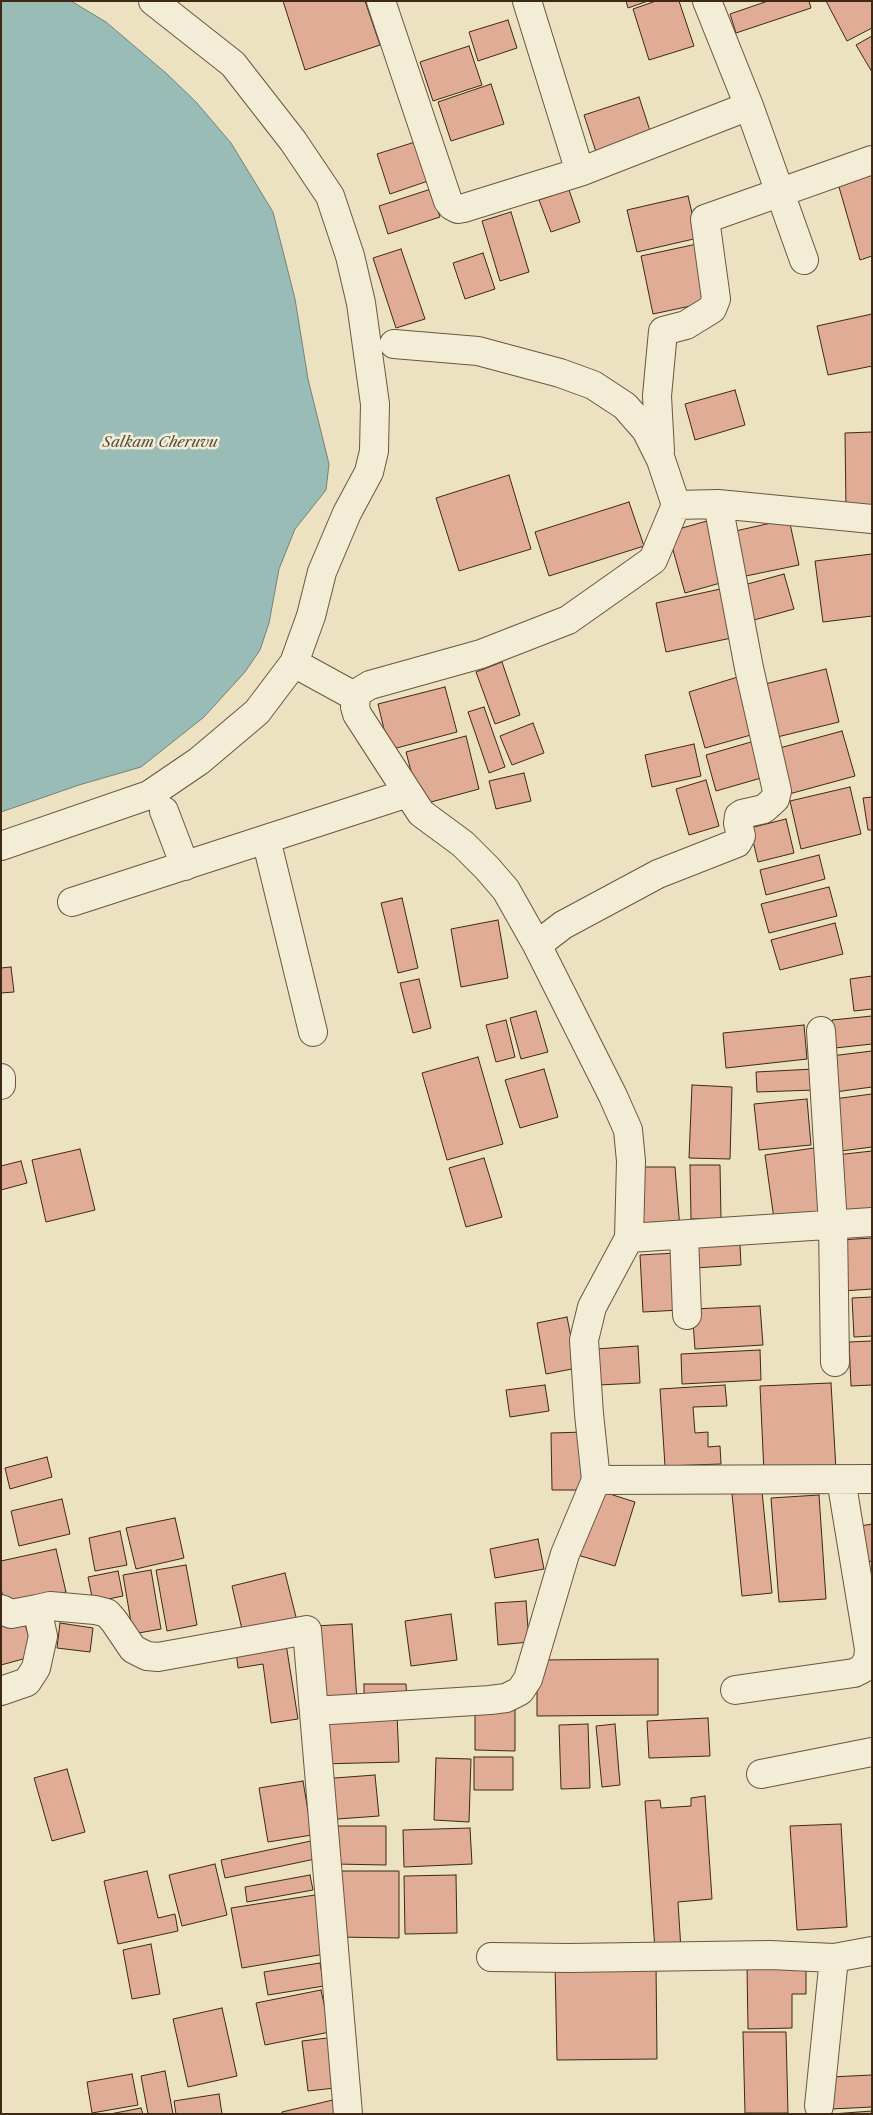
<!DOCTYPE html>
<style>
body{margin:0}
#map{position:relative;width:873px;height:2115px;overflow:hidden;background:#ece1c1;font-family:"Libre Caslon Text",serif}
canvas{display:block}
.frame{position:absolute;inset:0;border:2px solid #3d2914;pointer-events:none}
</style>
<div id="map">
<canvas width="873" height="2115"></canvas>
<div class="frame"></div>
</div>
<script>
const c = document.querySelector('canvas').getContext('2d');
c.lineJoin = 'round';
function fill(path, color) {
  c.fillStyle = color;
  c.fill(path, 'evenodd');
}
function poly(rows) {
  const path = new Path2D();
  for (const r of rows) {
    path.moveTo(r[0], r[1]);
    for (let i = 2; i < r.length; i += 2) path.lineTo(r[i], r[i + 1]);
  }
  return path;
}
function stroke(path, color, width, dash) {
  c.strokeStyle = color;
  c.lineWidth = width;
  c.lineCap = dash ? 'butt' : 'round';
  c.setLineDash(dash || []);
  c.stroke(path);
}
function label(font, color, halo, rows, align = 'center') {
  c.font = font + ' "Libre Caslon Text",serif';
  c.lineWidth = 5;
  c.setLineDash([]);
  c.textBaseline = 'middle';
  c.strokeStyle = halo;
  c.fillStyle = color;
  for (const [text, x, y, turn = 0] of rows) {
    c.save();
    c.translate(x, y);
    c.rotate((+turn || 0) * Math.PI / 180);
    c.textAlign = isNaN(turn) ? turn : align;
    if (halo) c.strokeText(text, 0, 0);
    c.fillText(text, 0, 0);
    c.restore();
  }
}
const water = poly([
 [1,1,71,1,106,22,167,74,196,102,231,143,273,212,295,299,308,379,329,464,326,490,295,529,279,569,269,623,260,650,245,672,204,717,141,767,79,785,1,812,1,1]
]);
fill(water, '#99bcb7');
stroke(water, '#748176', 1);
const building = poly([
 [283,1,365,1,380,45,305,70,283,1],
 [626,1,648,1,628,8,626,1],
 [656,1,679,1,694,46,649,60,633,9,656,1],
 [768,1,809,1,811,8,736,33,730,14,768,1],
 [826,1,872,1,872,28,847,41,826,1],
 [508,20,517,48,478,61,469,32,508,20],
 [872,36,872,72,856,45,872,36],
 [469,46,482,85,433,101,420,62,469,46],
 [491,84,504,124,451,141,438,102,491,84],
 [639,97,653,140,598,158,584,115,639,97],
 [415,142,428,181,390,194,377,154,415,142],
 [872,175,872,256,860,260,839,187,872,175],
 [431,189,440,217,388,234,379,206,431,189],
 [569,190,580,222,551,232,539,200,569,190],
 [688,196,698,238,637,252,627,210,688,196],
 [511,212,529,272,500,281,482,221,511,212],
 [697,244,709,302,653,314,641,256,697,244],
 [401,249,425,319,396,328,373,258,401,249],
 [483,253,495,289,465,299,453,263,483,253],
 [872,314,872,366,828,375,817,326,872,314],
 [735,390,745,425,695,440,685,404,735,390],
 [872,432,872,509,846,509,845,433,872,432],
 [509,475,531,549,459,571,436,498,509,475],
 [629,502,644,546,549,576,535,532,629,502],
 [714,519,731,580,685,593,668,532,714,519],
 [789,519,799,565,741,577,731,532,789,519],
 [872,554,872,616,823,622,815,561,872,554],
 [784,574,794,609,754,620,744,585,784,574],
 [725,588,736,637,666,652,656,603,725,588],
 [502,662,520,715,495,724,476,672,502,662],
 [826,669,839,722,769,739,757,686,826,669],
 [741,676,758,733,705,748,689,692,741,676],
 [445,687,457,732,389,750,378,704,445,687],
 [484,707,505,767,489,773,468,712,484,707],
 [533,723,544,753,512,765,500,736,533,723],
 [842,731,855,776,789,794,776,749,842,731],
 [466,736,479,789,420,805,406,752,466,736],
 [758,740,768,776,716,791,706,755,758,740],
 [694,744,701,776,652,787,645,755,694,744],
 [524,773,531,801,496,809,489,781,524,773],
 [706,780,719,826,689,835,676,789,706,780],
 [850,787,861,834,801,849,790,801,850,787],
 [872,797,872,830,868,830,863,798,872,797],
 [786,819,794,853,758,862,750,828,786,819],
 [819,855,825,879,766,895,760,870,819,855],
 [829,887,837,916,769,933,761,904,829,887],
 [402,898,418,968,398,973,381,903,402,898],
 [498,920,508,978,461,987,451,929,498,920],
 [835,923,843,954,780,970,771,940,835,923],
 [11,967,14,992,1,993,1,968,11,967],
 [872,976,872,1009,854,1011,850,979,872,976],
 [419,979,431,1028,413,1033,400,983,419,979],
 [536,1011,548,1052,521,1059,510,1018,536,1011],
 [872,1016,872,1044,835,1048,832,1020,872,1016],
 [506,1020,515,1057,496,1062,486,1025,506,1020],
 [804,1025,807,1059,726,1068,723,1033,804,1025],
 [872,1051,872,1087,835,1092,831,1056,872,1051],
 [478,1057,503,1144,447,1160,422,1073,478,1057],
 [544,1069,558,1117,520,1128,505,1080,544,1069],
 [814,1069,815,1090,757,1092,756,1072,814,1069],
 [692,1085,732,1087,730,1159,689,1158,692,1085],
 [872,1094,872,1147,841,1151,834,1099,872,1094],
 [807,1099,811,1145,759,1150,754,1104,807,1099],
 [821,1147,830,1212,774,1219,765,1155,821,1147],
 [80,1149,95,1210,46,1222,32,1160,80,1149],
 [872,1151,872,1212,843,1215,836,1155,872,1151],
 [484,1158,502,1217,466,1227,449,1168,484,1158],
 [21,1161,27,1183,1,1190,1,1166,21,1161],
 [690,1165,720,1165,721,1219,691,1219,690,1165],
 [640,1167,675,1167,680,1229,636,1232,640,1167],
 [872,1238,872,1289,843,1291,840,1240,872,1238],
 [740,1244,741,1265,695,1268,694,1247,740,1244],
 [677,1253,680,1310,643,1312,640,1255,677,1253],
 [872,1297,872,1336,854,1337,852,1298,872,1297],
 [760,1306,763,1345,695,1349,692,1309,760,1306],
 [567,1317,577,1368,546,1374,537,1323,567,1317],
 [872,1341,872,1385,851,1386,849,1342,872,1341],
 [638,1346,640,1383,598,1385,596,1349,638,1346],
 [760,1350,761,1380,682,1384,681,1354,760,1350],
 [831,1383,836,1470,764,1473,760,1386,831,1383],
 [545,1385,549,1411,510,1417,506,1390,545,1385],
 [725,1385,727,1406,693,1407,695,1433,708,1432,708,1447,720,1446,721,1464,665,1466,660,1389,725,1385],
 [585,1432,587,1490,552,1490,551,1433,585,1432],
 [47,1457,52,1477,10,1489,5,1468,47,1457],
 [594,1489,635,1502,615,1566,574,1554,594,1489],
 [762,1491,772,1593,742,1596,732,1494,762,1491],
 [819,1495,826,1599,779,1602,771,1498,819,1495],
 [62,1499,70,1534,19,1546,11,1511,62,1499],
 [175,1518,184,1558,136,1569,126,1528,175,1518],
 [872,1524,872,1561,860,1563,855,1527,872,1524],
 [120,1531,127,1565,95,1571,89,1538,120,1531],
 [538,1539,544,1569,495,1578,490,1549,538,1539],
 [56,1549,66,1592,5,1605,1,1589,1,1561,56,1549],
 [186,1565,197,1625,167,1631,156,1570,186,1565],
 [151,1570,161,1629,133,1634,123,1575,151,1570],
 [118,1571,123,1596,93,1602,88,1577,118,1571],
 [285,1573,298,1625,244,1638,232,1586,285,1573],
 [526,1601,529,1642,498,1645,495,1603,526,1601],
 [451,1614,457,1660,411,1666,405,1621,451,1614],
 [23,1617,34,1656,1,1665,1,1623,23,1617],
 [60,1623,93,1628,90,1652,57,1648,60,1623],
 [352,1624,357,1702,319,1705,314,1626,352,1624],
 [286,1644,298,1719,271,1723,263,1664,238,1668,236,1651,286,1644],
 [658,1659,658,1715,537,1716,537,1660,658,1659],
 [364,1684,406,1684,407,1702,364,1702,364,1684],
 [475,1710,515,1710,515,1751,475,1750,475,1710],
 [397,1713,399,1762,320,1764,318,1715,397,1713],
 [708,1718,710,1756,649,1758,647,1721,708,1718],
 [588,1724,590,1788,561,1789,559,1725,588,1724],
 [615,1724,620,1785,602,1787,596,1726,615,1724],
 [474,1757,513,1757,513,1790,474,1790,474,1757],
 [436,1758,471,1759,469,1822,434,1820,436,1758],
 [67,1769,85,1832,52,1841,34,1778,67,1769],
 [375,1775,379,1816,324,1820,321,1779,375,1775],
 [303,1781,312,1835,268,1842,259,1788,303,1781],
 [705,1796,712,1899,678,1902,681,1950,655,1951,645,1801,660,1800,661,1808,691,1806,691,1798,705,1796],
 [841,1824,847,1927,797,1930,790,1826,841,1824],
 [335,1826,386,1826,386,1865,335,1864,335,1826],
 [470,1828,472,1864,404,1867,403,1830,470,1828],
 [311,1841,315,1859,225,1878,221,1860,311,1841],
 [215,1864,227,1915,182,1926,169,1875,215,1864],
 [147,1871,158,1918,175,1914,178,1931,118,1944,104,1881,147,1871],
 [337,1871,399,1871,399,1938,337,1937,337,1871],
 [310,1875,313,1890,247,1902,245,1887,310,1875],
 [456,1875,457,1933,405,1934,404,1876,456,1875],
 [315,1895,325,1954,242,1968,231,1908,315,1895],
 [151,1944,160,1994,132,1999,123,1950,151,1944],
 [656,1962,657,2059,557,2060,555,1963,656,1962],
 [320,1963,324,1986,268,1995,264,1972,320,1963],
 [747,1967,806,1967,806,1994,792,1994,792,2028,748,2029,747,1967],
 [321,1990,330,2032,265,2045,256,2003,321,1990],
 [222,2008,237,2076,188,2087,173,2019,222,2008],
 [743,2032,786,2032,788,2113,745,2113,743,2032],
 [328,2038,335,2088,308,2091,302,2041,328,2038],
 [165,2071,173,2114,148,2114,141,2076,165,2071],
 [132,2074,138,2105,92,2113,87,2082,132,2074],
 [872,2075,872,2107,831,2109,830,2077,872,2075],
 [219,2094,222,2114,176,2114,174,2101,219,2094],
 [337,2099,340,2114,282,2114,282,2112,337,2099],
 [141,2108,143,2114,110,2114,141,2108],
 [872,2111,872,2114,832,2114,872,2111]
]);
fill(building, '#e1ac95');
stroke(building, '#3d2914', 1);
const minor = poly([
 [153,1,233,64,293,141,330,196,350,256,361,303,375,404,374,451,369,472,347,513,322,572,311,616,294,663],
 [381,1,448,201,452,206,458,209,464,208,580,172,527,1],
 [707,1,749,106,804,260],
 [580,172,749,106],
 [394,344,478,351,560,373,593,385,625,406,646,430,661,460,676,505,653,560,568,620,481,654,370,685,360,691,356,697,355,707,357,714,421,813,463,844,487,868,506,890,537,945],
 [660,451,657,396,663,331,686,325,712,309,716,299,705,219,872,160],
 [676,505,718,504,872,519],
 [164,811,185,866],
 [266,839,313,1032],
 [1,846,149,795,199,761,257,712,294,663,356,697],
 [72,902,408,793],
 [821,1031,833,1225,835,1362],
 [1,1078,1,1085],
 [684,1235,687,1315],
 [629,1238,872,1222],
 [596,1480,872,1479],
 [1,1609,11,1614,37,1609],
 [735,1690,854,1673,862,1669,868,1660,869,1649,841,1479],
 [1,1691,27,1682,36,1668,43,1636,37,1609,50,1606,95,1610,107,1613,114,1621,133,1649,147,1656,158,1657,307,1630,348,2114],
 [314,1711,490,1700,506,1698,520,1691,528,1679,565,1554,596,1480,589,1414,584,1340,592,1307,629,1238,631,1161,628,1130,613,1096,537,945,563,925,658,874,737,843,741,836,738,823,739,816,742,814,764,809,775,799,777,791,749,668,718,504],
 [761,1774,872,1752],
 [491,1957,569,1958,770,1955,834,1958,872,1951],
 [819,2106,834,1958]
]);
stroke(minor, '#69573f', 30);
stroke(minor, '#f3ecd7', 28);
label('italic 15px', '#544e3d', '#f3ecd7', [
 ["Salkam Cheruvu",160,443]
]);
</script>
